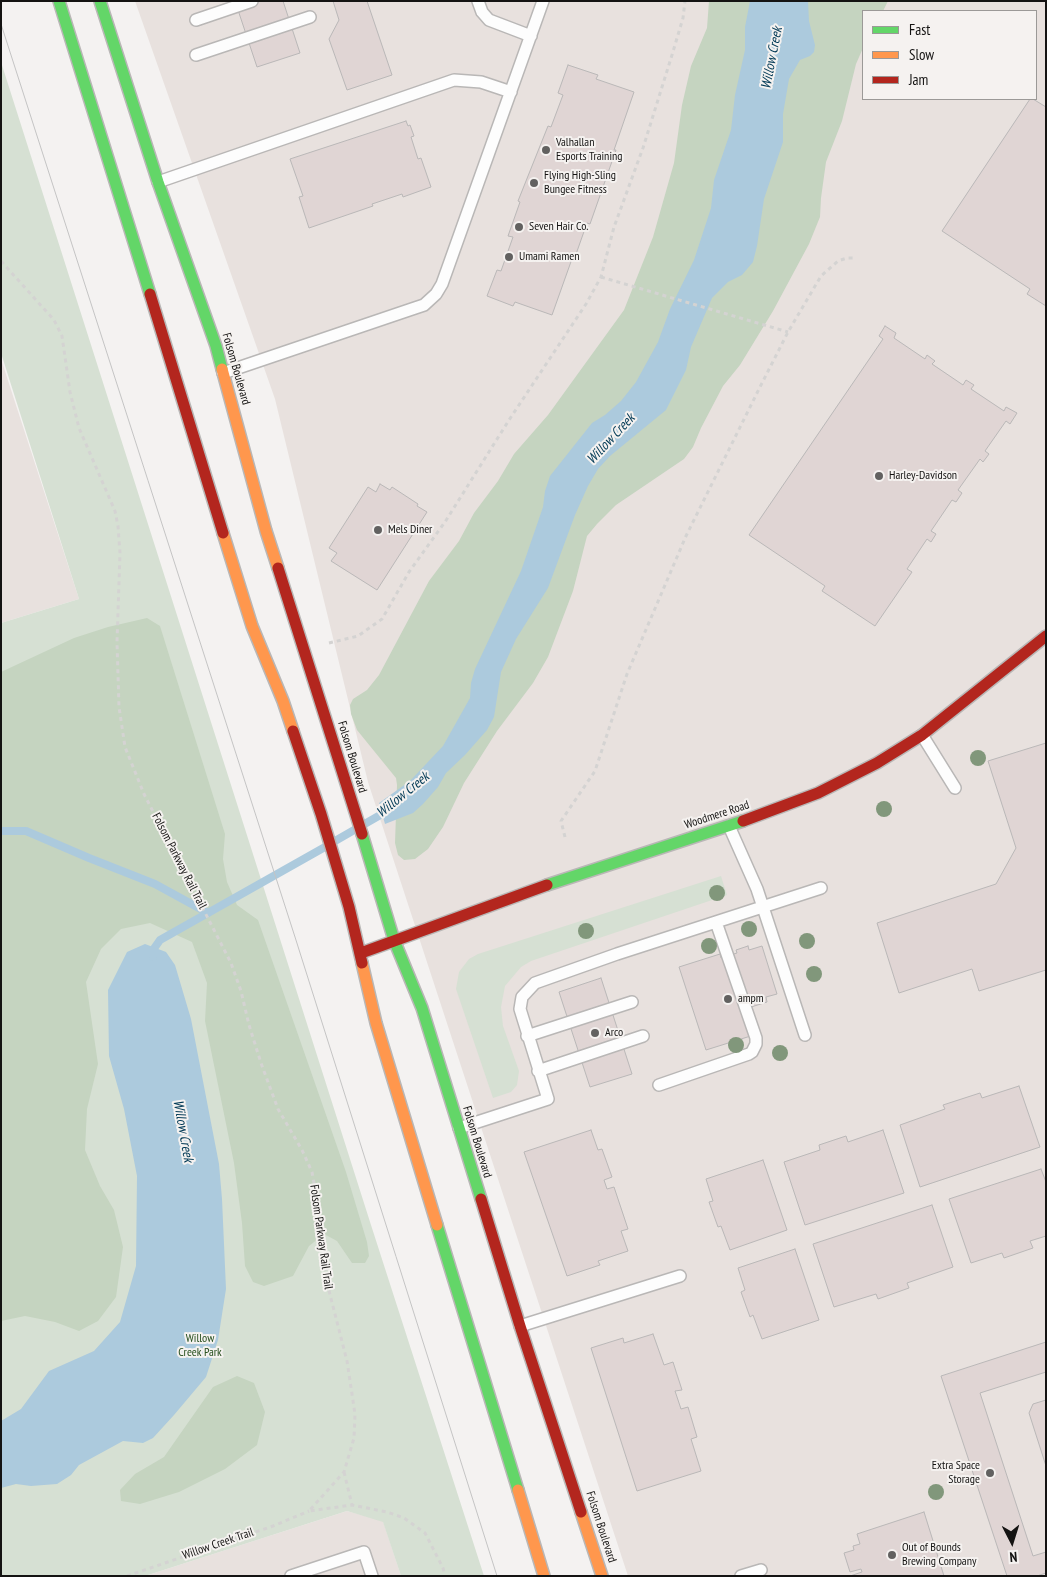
<!DOCTYPE html>
<style>
body{margin:0}
#map{position:relative;width:1047px;height:1577px;overflow:hidden;background:#f4f2f1;font-family:"PT Sans Narrow",sans-serif}
canvas{display:block}
.frame{position:absolute;inset:0;border:2px solid #141312;pointer-events:none}
.legend{position:absolute;left:862px;top:10px;width:175px;height:90px;box-sizing:border-box;background:#f5f2f0;border:1px solid #9b9997;margin:0;padding:6px 9px;list-style:none;font-size:15px;color:#141312}
.legend li{display:flex;align-items:center;gap:10px;height:25px}
.legend b{width:25px;border:1px solid #9b9997}
.north{position:absolute;left:987px;top:1517px;width:50px;height:50px;-webkit-text-stroke:4px #f5f2f0;paint-order:stroke;rotate:175deg;font-size:14px;font-weight:700;line-height:20px;text-align:center;color:#141312}
.north::after{content:'';display:block;margin:auto;width:18px;height:22px;background:#141312;clip-path:polygon(50% 0,100% 100%,50% 72%,0 100%)}
</style>
<div id="map">
<canvas width="1047" height="1577"></canvas>
<div class="frame"></div>
<ul class="legend">
<li><b style="height:6px;background:#63d668"></b>Fast</li>
<li><b style="height:6px;background:#ff974d"></b>Slow</li>
<li><b style="height:6px;background:#b3261e"></b>Jam</li>
</ul>
<div class="north">N</div>
</div>
<script>
const c = document.querySelector('canvas').getContext('2d');
c.lineJoin = 'round';
function fill(path, color) {
  c.fillStyle = color;
  c.fill(path, 'evenodd');
}
function poly(rows) {
  const path = new Path2D();
  for (const r of rows) {
    path.moveTo(r[0], r[1]);
    for (let i = 2; i < r.length; i += 2) path.lineTo(r[i], r[i + 1]);
  }
  return path;
}
function stroke(path, color, width, dash) {
  c.strokeStyle = color;
  c.lineWidth = width;
  c.lineCap = dash ? 'butt' : 'round';
  c.setLineDash(dash || []);
  c.stroke(path);
}
function label(font, color, halo, rows, align = 'center') {
  c.font = font + ' "PT Sans Narrow",sans-serif';
  c.lineWidth = 4;
  c.setLineDash([]);
  c.textBaseline = 'middle';
  c.strokeStyle = halo;
  c.fillStyle = color;
  for (const [text, x, y, turn = 0] of rows) {
    c.save();
    c.translate(x, y);
    c.rotate((+turn || 0) * Math.PI / 180);
    c.textAlign = isNaN(turn) ? turn : align;
    if (halo) c.strokeText(text, 0, 0);
    c.fillText(text, 0, 0);
    c.restore();
  }
}
fill(poly([
 [135,1,1046,1,1046,1576,628,1576,368,782,275,399],
 [863,11,1036,11,1036,99,863,99],
 [1,359,79,599,1,623],
 [347,1511,383,1521,401,1576,145,1576]
]), '#e8e1de');
fill(poly([
 [1,62,371,1225,484,1576,401,1576,383,1522,347,1511,145,1576,1,1576,1,623,79,599,1,353],
 [721,876,727,895,531,961,521,967,505,986,501,1007,503,1026,519,1071,517,1085,511,1092,493,1098,456,989,459,972,469,959,478,954]
]), '#d6e0d3');
fill(poly([
 [709,1,888,1,883,11,863,11,863,48,856,64,842,121,826,162,821,198,820,217,809,244,773,311,740,365,723,386,701,428,693,447,684,459,616,505,597,524,587,536,573,591,548,657,533,683,497,731,464,783,443,827,428,849,415,859,404,860,398,855,395,843,397,785,396,778,357,730,351,714,350,705,353,699,367,690,379,675,429,581,459,541,474,513,498,481,514,454,548,415,624,310,653,237,674,163,682,105,691,66,707,28],
 [147,618,160,626,225,834,223,859,227,882,237,905,258,920,346,1172,367,1242,369,1256,365,1263,352,1263,337,1241,324,1234,309,1246,293,1276,264,1286,253,1282,245,1266,242,1223,234,1163,205,1021,207,983,192,942,150,923,121,929,101,949,86,982,98,1064,87,1109,85,1150,100,1186,114,1210,123,1247,116,1297,98,1321,79,1331,55,1322,25,1316,1,1321,1,672,74,638,108,627],
 [237,1376,254,1383,265,1412,257,1445,225,1469,179,1492,140,1504,121,1501,120,1490,135,1474,164,1457,213,1387]
]), '#c5d4c0');
fill(poly([
 [750,1,808,1,809,21,815,45,814,52,810,56,800,60,789,79,783,114,783,142,764,199,757,246,753,262,742,275,728,282,712,298,691,347,686,370,666,410,610,456,598,469,588,486,575,515,548,588,516,639,501,672,494,717,487,730,465,755,446,773,438,787,423,804,413,813,385,824,379,803,410,781,443,746,470,698,471,683,475,669,521,571,543,507,545,491,550,476,592,423,605,415,621,401,636,382,658,342,670,309,694,260,711,208,714,180,731,130,735,95,745,50,745,27],
 [145,944,166,952,175,965,191,1019,219,1164,222,1199,226,1289,218,1340,206,1377,174,1415,153,1438,143,1443,123,1441,79,1465,71,1475,57,1484,31,1486,16,1484,1,1488,1,1421,21,1409,49,1371,94,1351,120,1322,136,1266,137,1176,124,1109,109,1056,108,990,127,952]
]), '#accadd');
stroke(poly([
 [1,831,26,831,89,858,155,884,208,913],
 [335,841,382,814,389,808],
 [153,957,153,950,160,940,325,847]
]), '#accadd', 8);
const building = poly([
 [235,1,283,1,300,53,257,67,235,1],
 [333,1,367,1,392,75,347,90,329,39,339,20,333,1],
 [568,65,598,75,596,79,634,92,614,150,616,150,590,224,587,223,575,257,573,256,552,315,515,302,513,306,487,296,497,270,501,271,513,237,508,236,520,202,518,201,548,126,551,127,563,95,558,93,568,65],
 [1030,99,1033,99,1046,107,1046,306,1027,294,1030,289,942,231,1030,99],
 [406,121,408,126,410,125,414,136,411,137,418,159,421,158,431,187,403,197,402,194,372,204,373,206,309,228,299,197,303,196,290,159,406,121],
 [885,326,896,333,894,338,925,359,927,355,935,361,932,364,963,385,966,380,974,385,971,389,1004,411,1006,407,1017,413,1010,424,1006,421,985,451,989,454,983,462,980,459,958,490,962,493,956,502,952,500,931,531,936,534,931,542,927,539,907,569,912,572,875,626,822,591,825,586,749,535,883,339,879,336,885,326],
 [380,484,390,490,392,487,418,504,417,506,427,512,377,590,331,561,337,553,329,548,368,487,376,492,380,484],
 [1046,743,1046,970,979,991,972,969,899,993,877,923,996,884,1016,848,988,761,1046,743],
 [748,946,749,950,762,946,777,994,766,997,767,1002,748,1008,757,1034,706,1050,679,967,720,954,721,958,737,953,736,950,748,946],
 [601,978,632,1074,590,1087,559,992,601,978],
 [1019,1086,1040,1147,920,1187,900,1125,945,1109,943,1105,980,1093,982,1098,1019,1086],
 [591,1130,598,1150,602,1149,612,1177,604,1180,607,1189,614,1187,628,1229,621,1231,628,1251,598,1261,600,1265,567,1276,524,1152,591,1130],
 [883,1130,904,1193,805,1225,784,1162,820,1150,819,1145,846,1136,848,1142,883,1130],
 [763,1160,787,1230,730,1250,721,1226,718,1227,709,1202,713,1201,706,1179,763,1160],
 [1041,1169,1046,1182,1046,1236,1030,1241,1033,1248,1004,1258,1002,1253,971,1263,949,1199,1041,1169],
 [932,1205,953,1267,907,1283,909,1288,878,1299,876,1294,834,1307,813,1244,932,1205],
 [795,1249,819,1320,762,1339,753,1315,750,1317,741,1292,745,1290,738,1268,795,1249],
 [653,1334,664,1365,673,1362,682,1390,675,1391,681,1409,688,1407,697,1437,691,1439,701,1471,637,1491,591,1348,623,1338,624,1343,653,1334],
 [1046,1342,1046,1372,980,1393,1033,1556,1046,1552,1046,1573,1037,1576,1007,1576,941,1376,1046,1342],
 [1046,1400,1046,1466,1029,1413,1033,1404,1046,1400],
 [924,1512,944,1576,850,1576,862,1572,861,1569,850,1572,844,1553,854,1550,853,1546,860,1544,857,1534,924,1512]
]);
fill(building, '#e0d5d4');
stroke(building, '#bab8b8', 1);
const lane = poly([
 [478,1,482,12,489,20,531,36],
 [196,20,252,1],
 [196,55,310,17],
 [158,182,454,80,481,82,511,92],
 [223,373,415,308,424,305,436,294,442,284,543,1],
 [922,735,955,788],
 [729,826,757,889,805,1035],
 [527,1036,632,1002],
 [538,1071,643,1036],
 [659,1085,749,1054,752,1052,756,1044,756,1038,716,922],
 [459,1128,548,1099,520,1009,522,997,535,983,617,954,821,888],
 [520,1326,680,1276],
 [291,1576,364,1552,372,1576],
 [741,1576,761,1570]
]);
const fast = poly([
 [59,1,150,294],
 [100,1,158,182,216,346,222,369],
 [362,834,394,940,422,1008,481,1199],
 [547,885,743,821],
 [437,1225,518,1490]
]);
const slow = poly([
 [222,369,266,531,278,568],
 [223,533,252,626,283,701,293,731],
 [362,963,376,1023,437,1225],
 [518,1490,544,1576],
 [581,1512,602,1576]
]);
const jam = poly([
 [150,294,223,533],
 [278,568,362,834],
 [293,731,321,814,349,907,362,963],
 [743,821,818,793,877,763,922,735,1046,636],
 [361,953,547,885],
 [481,1199,520,1326,581,1512]
]);
stroke(lane, '#b9b7b6', 14);
stroke(fast, '#b9b7b6', 14);
stroke(slow, '#b9b7b6', 14);
stroke(jam, '#b9b7b6', 14);
stroke(poly([
 [1,261,54,320,62,336,70,392,79,428,115,511,118,526,120,553,117,642,119,707,125,747,144,794,231,963,241,991,249,1025,261,1063,278,1109,302,1150,312,1172,318,1206,327,1283,347,1361,355,1414,354,1438,344,1472,309,1511,352,1505,387,1512,404,1518,425,1533,443,1568,445,1576],
 [601,277,788,332],
 [329,643,358,636,382,619,409,572,445,522,509,420,586,304,601,277,614,227,643,148,672,55,683,18,685,1],
 [565,837,561,821,595,771,627,674,686,536,760,387,788,332,821,276,838,261,847,258,855,258],
 [344,1472,352,1505],
 [127,1576,273,1526,309,1511]
]), '#d4d3d2', 3, [4, 4]);
stroke(lane, '#fdfdfd', 11);
stroke(fast, '#63d668', 11);
stroke(slow, '#ff974d', 11);
stroke(jam, '#b3261e', 11);
stroke(poly([
 [1,24,295,937,497,1576]
]), '#c4c4c4', 1);
c.fillStyle = '#81977b';
for (const [x, y] of [
 [978,758],
 [884,809],
 [717,893],
 [749,929],
 [586,931],
 [807,941],
 [709,946],
 [814,974],
 [736,1045],
 [780,1053],
 [936,1492]
]) {
  c.beginPath();
  c.arc(x, y, 8, 0, 2 * Math.PI);
  c.fill();
}
for (const [x, y, r, color] of [
 [546,150,5,"#626160"],
 [534,183,5,"#626160"],
 [519,227,5,"#626160"],
 [509,257,5,"#626160"],
 [879,476,5,"#626160"],
 [378,530,5,"#626160"],
 [728,999,5,"#626160"],
 [595,1033,5,"#626160"],
 [990,1473,5,"#626160"],
 [892,1555,5,"#626160"]
]) {
  const dot = new Path2D();
  dot.arc(x, y, r, 0, 2 * Math.PI);
  c.fillStyle = color;
  c.fill(dot);
  stroke(dot, '#f5f2f0', 2);
}
label('12px', '#141312', '#f5f2f0', [
 ["Valhallan",556,143],
 ["Esports Training",556,157],
 ["Flying High-Sling",544,176],
 ["Bungee Fitness",544,190],
 ["Seven Hair Co.",529,227],
 ["Umami Ramen",519,257],
 ["Harley-Davidson",889,476],
 ["Mels Diner",388,530],
 ["ampm",738,999],
 ["Arco",605,1033],
 ["Extra Space",980,1466,"right"],
 ["Storage",980,1480,"right"],
 ["Out of Bounds",902,1548],
 ["Brewing Company",902,1562]
], 'left');
label('12px', '#141312', '#f5f2f0', [
 ["Folsom Boulevard",236,369,74],
 ["Folsom Boulevard",352,757,73],
 ["Woodmere Road",717,815,-18],
 ["Folsom Parkway Rail Trail",179,861,63],
 ["Folsom Boulevard",477,1142,73],
 ["Folsom Parkway Rail Trail",321,1237,82],
 ["Folsom Boulevard",601,1527,72],
 ["Willow Creek Trail",218,1544,-19]
]);
label('12px', '#234c1a', '#f5f2f0', [
 ["Willow",200,1339],
 ["Creek Park",200,1353]
]);
label('italic 14px', '#003955', '#f5f2f0', [
 ["Willow Creek",772,58,-79],
 ["Willow Creek",611,439,-47],
 ["Willow Creek",403,795,-39],
 ["Willow Creek",183,1131,80]
]);
</script>
